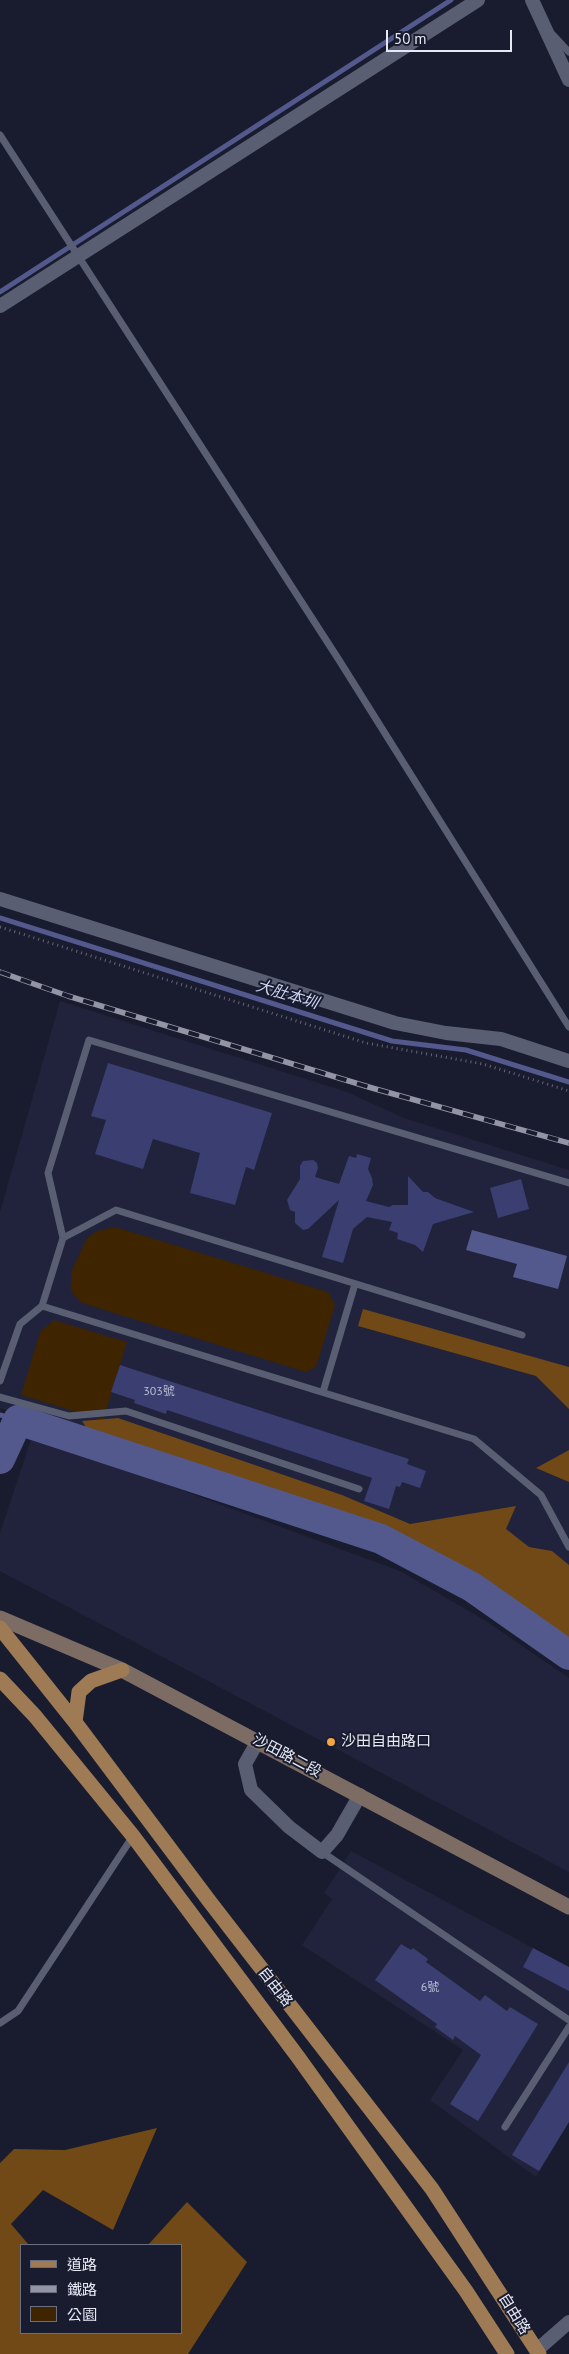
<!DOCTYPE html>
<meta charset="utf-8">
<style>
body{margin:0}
#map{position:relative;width:569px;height:2354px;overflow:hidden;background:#191c2e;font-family:"PT Sans","Noto Sans TC",sans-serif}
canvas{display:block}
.legend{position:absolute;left:20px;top:2244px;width:162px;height:90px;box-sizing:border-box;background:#191c2e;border:1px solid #6b6e7e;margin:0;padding:6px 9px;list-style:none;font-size:15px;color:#e6e8f5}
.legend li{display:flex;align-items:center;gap:10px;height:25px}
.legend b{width:25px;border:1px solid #6b6e7e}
.scale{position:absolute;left:386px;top:30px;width:126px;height:22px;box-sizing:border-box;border:2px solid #e6e8f5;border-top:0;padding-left:6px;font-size:15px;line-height:18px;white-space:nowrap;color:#e6e8f5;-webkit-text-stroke:4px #191c2e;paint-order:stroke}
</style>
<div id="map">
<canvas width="569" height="2354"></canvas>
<ul class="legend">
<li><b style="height:6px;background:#9e7b54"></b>道路</li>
<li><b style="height:6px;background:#9395a4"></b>鐵路</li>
<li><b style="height:14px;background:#3f2400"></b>公園</li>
</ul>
<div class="scale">50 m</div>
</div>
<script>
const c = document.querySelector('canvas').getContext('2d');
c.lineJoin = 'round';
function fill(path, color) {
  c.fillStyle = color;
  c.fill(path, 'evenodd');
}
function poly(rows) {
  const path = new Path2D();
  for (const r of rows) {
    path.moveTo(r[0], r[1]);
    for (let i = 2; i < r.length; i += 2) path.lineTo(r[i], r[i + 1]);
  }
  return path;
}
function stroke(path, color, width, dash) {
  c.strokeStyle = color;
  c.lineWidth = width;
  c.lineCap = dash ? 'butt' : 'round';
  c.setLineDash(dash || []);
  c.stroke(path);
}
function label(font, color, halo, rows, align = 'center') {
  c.font = font + ' "PT Sans","Noto Sans TC",sans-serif';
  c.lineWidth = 4;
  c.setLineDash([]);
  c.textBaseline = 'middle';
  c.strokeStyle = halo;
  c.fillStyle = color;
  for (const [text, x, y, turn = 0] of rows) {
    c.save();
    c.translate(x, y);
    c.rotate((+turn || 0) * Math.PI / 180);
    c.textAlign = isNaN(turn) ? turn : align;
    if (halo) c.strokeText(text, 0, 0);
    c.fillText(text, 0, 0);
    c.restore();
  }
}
fill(poly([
 [60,1001,347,1092,404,1118,569,1170,569,1637,393,1529,0,1408,0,1212],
 [31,1439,65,1447,400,1571,486,1621,569,1678,569,1872,0,1571,0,1533],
 [351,1851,569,1967,569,2122,536,2177,430,2100,463,2050,302,1945,332,1899,324,1893]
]), '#20233b');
fill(poly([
 [115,1227,328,1292,335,1305,316,1367,306,1372,82,1303,71,1291,71,1272,87,1238,97,1231],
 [54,1320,127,1342,103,1420,21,1395,40,1332]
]), '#3f2400');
fill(poly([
 [363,1309,569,1367,569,1409,536,1376,358,1326],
 [118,1418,342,1495,410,1524,516,1506,506,1529,529,1547,552,1551,569,1565,569,1651,498,1600,415,1552,102,1452,82,1421],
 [569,1450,569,1482,536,1468,560,1455],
 [157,2128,113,2230,43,2190,11,2224,29,2245,21,2245,21,2333,181,2333,181,2245,148,2245,187,2202,247,2262,188,2354,0,2354,0,2163,14,2149,65,2150]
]), '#704916');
fill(poly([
 [472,1230,567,1256,558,1289,513,1277,517,1264,466,1250]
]), '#53598d');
stroke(poly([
 [0,292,451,0],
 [0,918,392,1041,466,1050,569,1082],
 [0,1415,18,1420]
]), '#53598d', 5);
stroke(poly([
 [0,1459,18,1420,381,1539,472,1587,569,1655]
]), '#53598d', 30);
fill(poly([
 [108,1063,272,1113,254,1170,246,1167,235,1205,190,1193,200,1153,153,1139,143,1169,95,1154,106,1120,91,1116],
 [357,1154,371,1158,368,1169,372,1178,373,1185,366,1201,389,1207,393,1205,408,1205,408,1176,423,1192,428,1192,435,1198,474,1212,433,1224,423,1252,415,1245,397,1239,398,1233,389,1230,392,1222,367,1217,353,1229,343,1263,322,1257,339,1200,308,1229,303,1230,295,1223,295,1212,290,1210,287,1200,300,1179,300,1166,303,1161,313,1160,317,1163,318,1168,315,1177,339,1184,349,1156,356,1158],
 [521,1179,529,1209,498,1218,490,1188],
 [120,1365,409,1459,407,1464,426,1471,420,1488,402,1482,400,1487,396,1486,389,1509,364,1501,372,1478,167,1410,166,1414,134,1403,135,1400,111,1392],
 [401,1944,411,1950,413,1948,428,1959,426,1962,480,2001,485,1995,507,2011,510,2007,538,2024,478,2121,450,2104,481,2055,455,2036,453,2040,435,2027,437,2024,375,1980],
 [533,1948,569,1967,569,1991,523,1967],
 [569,2062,569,2122,539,2171,512,2155]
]), '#3a3e70');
stroke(poly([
 [0,927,366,1043,483,1064,569,1091]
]), '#636575', 3, [1, 4]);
stroke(poly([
 [553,35,569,52],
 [0,135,339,660,569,1027],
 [63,1238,48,1173,89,1040,569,1183],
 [42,1306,474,1439,541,1495,569,1547],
 [0,1381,20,1324,42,1306,63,1238,116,1210,522,1335],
 [323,1392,355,1284],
 [0,1397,69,1416,126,1411,359,1489],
 [322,1852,569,2020],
 [0,2023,18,2011,133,1836],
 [505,2127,569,2027]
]), '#5a5e73', 7);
stroke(poly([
 [532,0,569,80],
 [0,306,478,0],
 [0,899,395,1023,446,1033,501,1039,569,1061],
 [258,1741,245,1764,251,1790,289,1827,322,1852,337,1835,360,1795],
 [537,2350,569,2322]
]), '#5a5e73', 14);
stroke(poly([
 [0,1618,122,1670,569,1907]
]), '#7c6c64', 15);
stroke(poly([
 [0,1628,75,1722,210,1902,432,2189,539,2354],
 [0,1679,35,1716,133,1836,298,2057,466,2291,507,2354],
 [75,1722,79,1692,91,1681,122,1670]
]), '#9e7b54', 15);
const rail = poly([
 [0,972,68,996,372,1088,569,1143]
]);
stroke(rail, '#9395a4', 5.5);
stroke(rail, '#191c2e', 4, [11]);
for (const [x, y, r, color] of [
 [331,1742,5,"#f2a540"]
]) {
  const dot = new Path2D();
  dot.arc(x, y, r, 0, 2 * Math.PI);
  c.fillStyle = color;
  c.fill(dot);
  stroke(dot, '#191c2e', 2);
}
label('12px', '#bbbed4', null, [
 ["303號",159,1392],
 ["6號",430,1988]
]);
label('15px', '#e6e8f5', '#191c2e', [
 ["沙田自由路口",341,1742]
], 'left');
label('15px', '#e6e8f5', '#191c2e', [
 ["沙田路二段",287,1756,28],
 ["自由路",275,1987,52],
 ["自由路",514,2314,58]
]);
label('italic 16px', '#ccd2f2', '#191c2e', [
 ["大肚本圳",287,995,17]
]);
</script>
